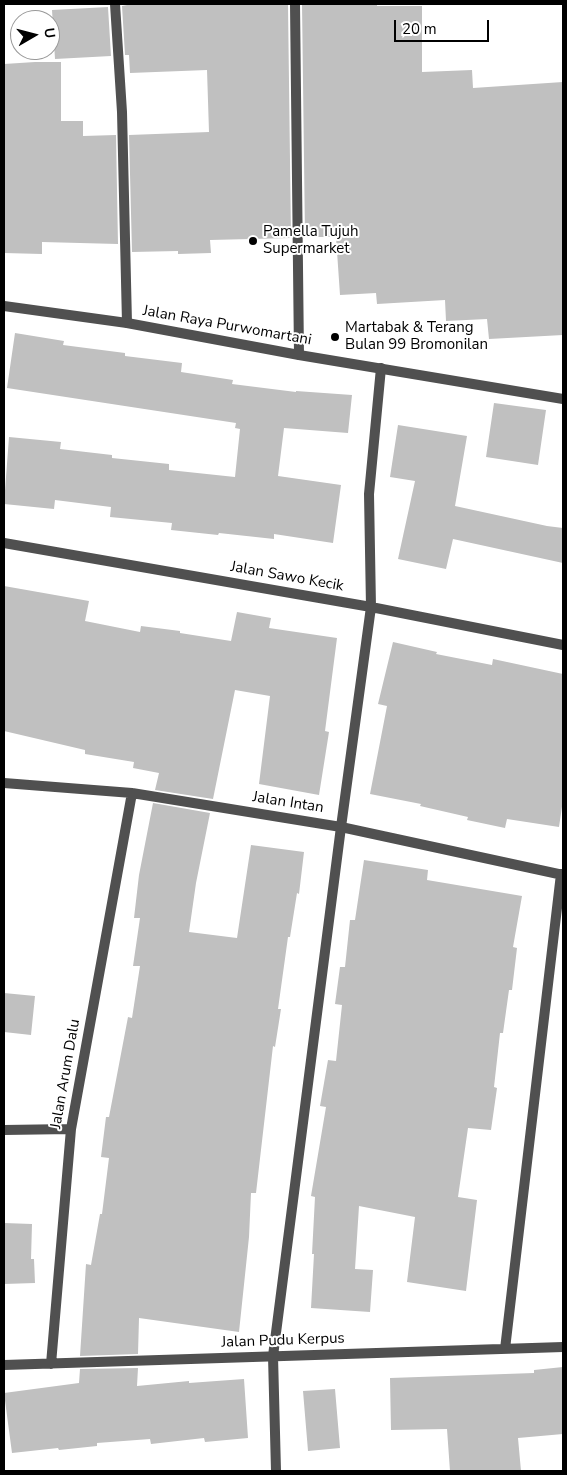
<!DOCTYPE html>
<style>
body{margin:0}
#map{position:relative;width:567px;height:1475px;overflow:hidden;background:#fff;font-family:"Nunito Sans",sans-serif}
canvas{display:block}
.frame{position:absolute;inset:0;border:5px solid #000;pointer-events:none}
.north{position:absolute;left:10px;top:10px;width:50px;height:50px;box-sizing:border-box;background:#fff;border:1px solid #999;border-radius:50%;rotate:82deg;font-size:14px;font-weight:700;line-height:20px;text-align:center;color:#000}
.north::after{content:'';display:block;margin:auto;width:18px;height:22px;background:#000;clip-path:polygon(50% 0,100% 100%,50% 72%,0 100%)}
.scale{position:absolute;left:394px;top:20px;width:95px;height:22px;box-sizing:border-box;border:2px solid #000;border-top:0;padding-left:6px;font-size:15px;line-height:18px;white-space:nowrap;color:#000;-webkit-text-stroke:4px #fff;paint-order:stroke}
</style>
<div id="map">
<canvas width="567" height="1475"></canvas>
<div class="frame"></div>
<div class="north">U</div>
<div class="scale">20 m</div>
</div>
<script>
const c = document.querySelector('canvas').getContext('2d');
c.lineJoin = 'round';
function fill(path, color) {
  c.fillStyle = color;
  c.fill(path, 'evenodd');
}
function poly(rows) {
  const path = new Path2D();
  for (const r of rows) {
    path.moveTo(r[0], r[1]);
    for (let i = 2; i < r.length; i += 2) path.lineTo(r[i], r[i + 1]);
  }
  return path;
}
function stroke(path, color, width, dash) {
  c.strokeStyle = color;
  c.lineWidth = width;
  c.lineCap = dash ? 'butt' : 'round';
  c.setLineDash(dash || []);
  c.stroke(path);
}
function label(font, color, halo, rows, align = 'center') {
  c.font = font + ' "Nunito Sans",sans-serif';
  c.lineWidth = 4;
  c.setLineDash([]);
  c.textBaseline = 'middle';
  c.strokeStyle = halo;
  c.fillStyle = color;
  for (const [text, x, y, turn = 0] of rows) {
    c.save();
    c.translate(x, y);
    c.rotate((+turn || 0) * Math.PI / 180);
    c.textAlign = isNaN(turn) ? turn : align;
    if (halo) c.strokeText(text, 0, 0);
    c.fillText(text, 0, 0);
    c.restore();
  }
}
fill(poly([
 [127,4,288,4,291,238,210,240,211,253,178,254,178,251,132,252,129,135,209,132,207,70,130,73,129,55,125,55,122,6,127,5],
 [302,4,377,4,377,6,422,6,422,72,472,70,473,88,563,82,563,335,489,339,487,319,446,321,445,300,377,304,376,293,340,295,336,237,305,237],
 [108,7,111,56,55,59,52,10],
 [35,62,61,62,61,121,83,121,83,136,116,135,118,244,42,242,42,254,4,253,4,64],
 [15,333,64,341,63,345,125,353,125,356,182,363,181,372,233,380,232,384,296,392,296,391,352,395,348,433,284,428,278,476,341,485,333,543,274,534,274,539,219,533,218,535,171,530,172,523,110,517,111,507,55,500,54,509,4,504,9,437,61,442,60,449,112,455,112,458,169,464,169,470,235,477,240,429,235,428,236,423,7,388],
 [494,403,546,410,538,465,486,457],
 [398,425,467,436,455,506,547,526,563,528,563,563,453,539,446,569,398,559,415,481,390,477],
 [4,586,89,601,85,621,140,632,141,626,180,631,180,633,231,641,237,612,271,618,269,628,337,638,325,731,329,732,319,795,259,784,270,696,235,690,213,799,155,790,159,773,133,768,134,762,85,754,85,750,4,731],
 [393,642,437,652,436,654,492,665,493,659,563,674,563,800,559,827,507,819,505,828,467,820,468,817,420,806,421,804,370,794,387,706,378,704],
 [153,803,210,813,196,883,189,932,237,938,251,845,304,852,299,894,297,893,290,937,288,937,278,1009,281,1009,275,1047,273,1046,256,1193,251,1193,249,1237,239,1332,139,1318,138,1354,80,1356,86,1264,91,1265,100,1214,102,1214,109,1158,101,1157,106,1117,109,1117,128,1017,132,1018,140,966,133,966,140,918,134,918,139,875],
 [364,860,428,870,427,880,522,896,513,947,517,948,512,990,509,990,503,1033,500,1033,494,1087,497,1088,491,1130,468,1128,458,1197,477,1200,466,1291,407,1282,415,1217,359,1206,355,1269,373,1270,370,1312,311,1308,314,1254,312,1254,315,1197,311,1196,326,1107,320,1106,328,1060,336,1061,342,1005,335,1004,340,967,345,967,350,920,355,920],
 [4,993,35,996,31,1035,4,1032],
 [4,1223,32,1224,31,1259,34,1259,35,1283,4,1284],
 [563,1367,563,1434,518,1438,521,1471,450,1471,447,1429,391,1430,390,1378,534,1373,534,1370],
 [138,1368,137,1386,189,1381,189,1383,244,1379,248,1438,205,1442,204,1438,151,1444,150,1439,97,1443,97,1446,59,1450,58,1448,12,1453,4,1393,79,1383,80,1369],
 [335,1389,340,1448,308,1451,303,1391]
]), '#c0c0c0');
stroke(poly([
 [115,4,122,112,127,323],
 [295,4,299,355],
 [4,543,371,607,563,645],
 [4,783,132,793,341,827,563,875],
 [4,1130,71,1129],
 [505,1349,561,874],
 [51,1364,71,1129,132,793],
 [4,1365,563,1347],
 [276,1471,273,1356,341,827,371,607,369,494,381,368]
]), '#505050', 10);
stroke(poly([
 [4,306,127,323,299,355,563,399]
]), '#505050', 10);
for (const [x, y, r, color] of [
 [253,241,5,"#000"],
 [335,337,5,"#000"]
]) {
  const dot = new Path2D();
  dot.arc(x, y, r, 0, 2 * Math.PI);
  c.fillStyle = color;
  c.fill(dot);
  stroke(dot, '#fff', 2);
}
label('15px', '#000', '#fff', [
 ["Pamella Tujuh",263,232],
 ["Supermarket",263,249],
 ["Martabak & Terang",345,328],
 ["Bulan 99 Bromonilan",345,345]
], 'left');
label('15px', '#000', '#fff', [
 ["Jalan Raya Purwomartani",227,326,10],
 ["Jalan Sawo Kecik",287,577,10],
 ["Jalan Intan",288,803,9],
 ["Jalan Arum Dalu",66,1074,-80],
 ["Jalan Pudu Kerpus",283,1341,-2]
]);
</script>
